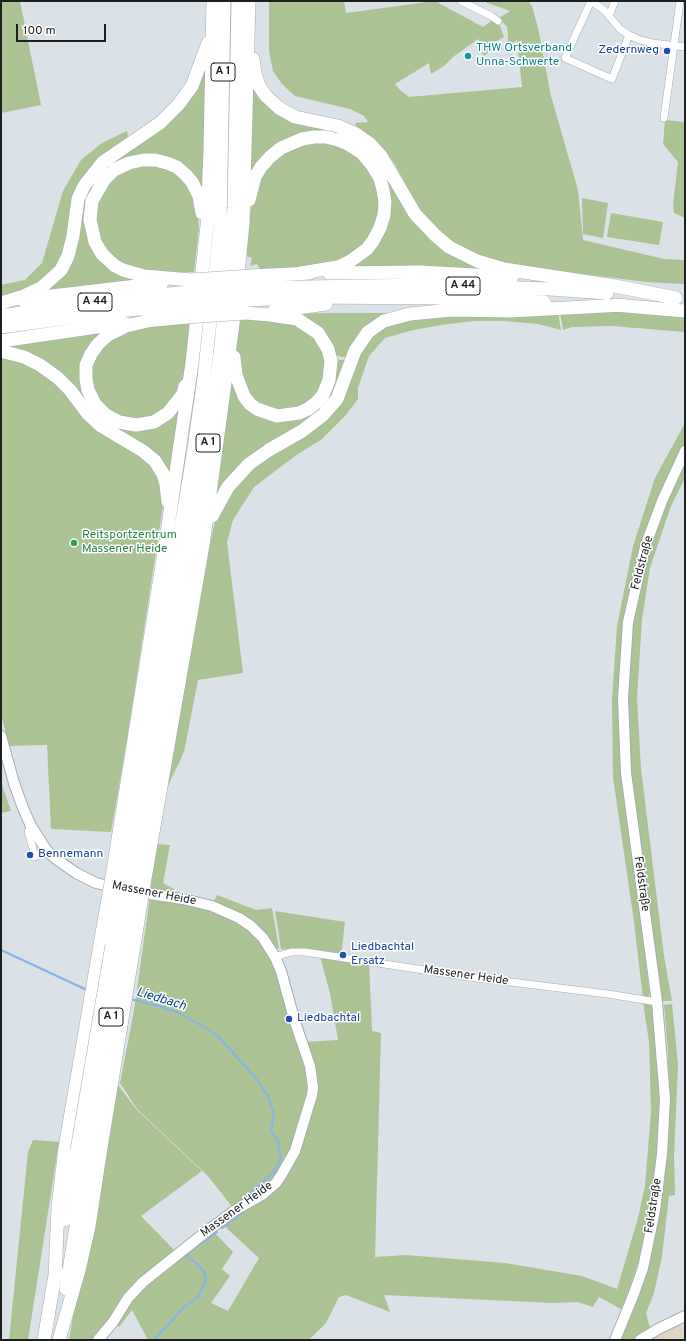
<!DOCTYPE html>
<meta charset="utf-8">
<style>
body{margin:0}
#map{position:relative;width:686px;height:1341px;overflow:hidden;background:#dae1e7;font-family:Overpass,sans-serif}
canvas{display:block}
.frame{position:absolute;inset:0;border:2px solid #1d1f21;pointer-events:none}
.scale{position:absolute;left:16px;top:24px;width:90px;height:18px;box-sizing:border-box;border:2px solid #1d1f21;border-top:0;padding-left:5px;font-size:12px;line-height:14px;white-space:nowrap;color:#1d1f21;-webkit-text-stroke:3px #fff;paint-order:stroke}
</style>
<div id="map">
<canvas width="686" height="1341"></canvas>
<div class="frame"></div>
<div class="scale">100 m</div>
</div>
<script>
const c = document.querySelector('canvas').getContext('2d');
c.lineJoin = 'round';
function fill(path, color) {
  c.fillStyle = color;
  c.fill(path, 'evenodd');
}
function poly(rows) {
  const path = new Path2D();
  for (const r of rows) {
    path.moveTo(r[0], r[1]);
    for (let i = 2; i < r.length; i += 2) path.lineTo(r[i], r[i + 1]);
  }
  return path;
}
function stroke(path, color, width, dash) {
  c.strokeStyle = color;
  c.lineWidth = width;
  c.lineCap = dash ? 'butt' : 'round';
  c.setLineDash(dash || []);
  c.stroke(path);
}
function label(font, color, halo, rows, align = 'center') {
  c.font = font + ' Overpass,sans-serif';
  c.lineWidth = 3;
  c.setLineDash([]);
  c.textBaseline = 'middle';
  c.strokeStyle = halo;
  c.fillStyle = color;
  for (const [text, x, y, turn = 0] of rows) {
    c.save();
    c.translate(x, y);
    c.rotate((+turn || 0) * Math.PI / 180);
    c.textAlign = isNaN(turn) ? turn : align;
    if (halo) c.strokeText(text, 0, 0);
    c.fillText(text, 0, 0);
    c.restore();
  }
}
fill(poly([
 [680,1321,683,1329,685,1329,685,1340,643,1340]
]), '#dfd5c0');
fill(poly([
 [1,1,20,1,41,105,1,113],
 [269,1,344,1,346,13,435,1,483,27,493,20,499,23,504,37,493,43,493,48,484,56,482,53,486,49,478,39,453,57,444,66,431,74,429,63,395,84,400,90,409,97,522,87,517,40,507,46,508,35,507,27,499,18,510,11,482,1,528,1,532,6,538,28,551,96,578,190,583,240,664,259,685,260,685,284,647,282,519,266,495,261,476,255,447,238,425,217,414,199,394,163,383,149,369,135,357,127,355,123,368,122,364,116,350,109,295,96,282,84,273,71,269,51],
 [209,53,205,192,198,180,160,156,96,183,90,238,139,279,37,294,59,278,83,197,102,167,165,122],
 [252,79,266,100,338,129,375,152,420,227,494,269,348,267,388,208,361,147,306,133,250,179],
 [665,120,685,122,685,218,674,213,673,205,678,162,663,144],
 [127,131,128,138,94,164,65,250,57,267,44,281,24,291,1,296,1,285,25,280,42,263,63,191,81,160,102,143],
 [309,142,331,143,352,151,367,166,378,183,380,203,375,226,362,247,340,262,318,267,260,269,257,264,250,266,252,258,246,256,248,221,257,186,266,168,276,156],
 [153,164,180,175,192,188,197,204,199,228,194,272,163,273,137,270,115,258,99,238,95,215,99,195,109,181,123,170],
 [582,198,608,203,603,238,583,234],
 [611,213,663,222,659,245,607,237],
 [623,310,685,317,685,332,612,326,572,327,563,330,560,312],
 [558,312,561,330,538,324,504,321,475,321,448,324,413,330,385,338,369,356,358,388,358,399,345,416,322,439,295,456,254,487,233,520,227,542,243,673,198,680,184,752,167,788,209,549,216,517,221,505,251,466,325,417,358,351,370,334,410,316],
 [324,313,398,313,347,357,341,357,336,355,294,314],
 [238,319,294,321,321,341,328,370,314,401,288,413,251,402,236,362],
 [191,322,187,367,180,393,172,404,154,417,136,420,123,418,110,411,99,402,93,390,92,365,101,345,127,329],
 [108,330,89,354,93,405,136,427,184,395,172,489,165,473,116,433,71,389,1,349,8,344],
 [1,357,20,360,44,373,154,466,159,478,164,499,126,746,111,832,51,829,47,745,9,746,1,714],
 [335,358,340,360,350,359,344,375,321,413,266,448,214,508,231,376,254,412,310,412],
 [685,423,685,444,679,454,641,547,620,698,650,1000,643,999,634,922,613,777,612,700,617,626,633,546,655,478],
 [685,457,685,478,671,506,650,568,642,619,637,698,641,769,664,956,672,1001,660,1001,631,773,627,698,632,619,649,550,665,503],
 [1,782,11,811,1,813],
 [157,844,170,845,163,883,174,889,172,895,150,891],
 [217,895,256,910,272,908,279,948,274,950,265,936,213,904],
 [150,896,212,909,250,929,274,958,311,1080,293,1150,274,1181,234,1209,207,1175,137,1109,120,1083,134,1011],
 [275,911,345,922,341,956,281,949],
 [320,956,369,963,372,1031,381,1033,375,1257,406,1255,505,1263,582,1276,617,1289,638,1218,645,1186,651,1112,649,1042,643,1002,652,1003,657,1041,660,1101,657,1153,653,1184,641,1254,630,1287,621,1309,599,1297,593,1307,578,1302,552,1303,384,1295,390,1312,346,1295,339,1297,326,1323,309,1340,148,1340,132,1310,119,1327,114,1323,130,1299,212,1230,233,1252,222,1269,230,1276,211,1303,228,1311,259,1258,221,1223,277,1185,315,1095,304,1042,338,1040,330,993],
 [672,1004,678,1065,674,1156,675,1195,669,1196,662,1256,654,1293,646,1313,650,1328,635,1340,621,1340,647,1270,660,1211,664,1184,669,1127,668,1052,664,1005],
 [118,1085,137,1110,202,1171,141,1216,177,1253,95,1340,69,1340,74,1311],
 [33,1140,59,1142,28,1340,9,1340,28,1152]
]), '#abc293');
stroke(poly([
 [1,950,87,990],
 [130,999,158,1006,181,1014,216,1034,255,1077,268,1096,274,1115,271,1132,278,1141,281,1158,274,1172,246,1197],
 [222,1228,247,1209],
 [193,1249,217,1232],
 [154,1340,185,1306,198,1297,206,1280,204,1272,196,1263,185,1256,190,1252]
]), '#85b3eb', 2);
const street = poly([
 [461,1,491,16,498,21],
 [591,1,565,58,612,79,629,35],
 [591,1,604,10,620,29,629,35,640,40,652,43,685,47],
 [609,16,615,1],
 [664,118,680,1],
 [31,826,28,832,33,848,34,857,47,851],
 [275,957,291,952,305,952,470,977,608,994,657,1002]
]);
const secondary = poly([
 [1,736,14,783,23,808,31,826,47,851,56,859,76,873,96,883,117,888],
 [98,1340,113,1322,128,1298,143,1282,207,1231,234,1211,262,1195,276,1183,282,1174,295,1151,312,1095,313,1087,310,1066,295,1022,281,971,275,957,263,938,251,926,239,918,212,906,183,899,136,892],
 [615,1340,633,1296,643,1268,655,1210,662,1154,665,1099,657,1002,626,773,623,698,628,622,645,547,662,501,685,451],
 [640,1340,658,1329,685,1316]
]);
const highway = poly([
 [253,59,255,73,259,86,266,96,279,108,295,117,338,126,356,134,369,143,381,156,415,214,435,235,449,247,477,261,504,269,615,286,676,298],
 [249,200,255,177,261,167,270,157,281,148,302,139,314,137,326,137,338,140,348,144,362,153,372,165,380,178,383,190,385,202,384,215,380,228,373,241,367,249,349,262,338,267,301,273],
 [329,273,420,272,512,277],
 [251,276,310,273],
 [191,280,144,276,123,270,115,266,102,254,95,242,90,220,92,201,104,180,114,170,129,163,143,160,155,160,167,163,177,167,186,175,192,182,199,196,202,213],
 [249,288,423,285,550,289,607,293],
 [248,300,304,297,449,298,544,302],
 [24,301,52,296,162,283],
 [1,303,24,296,41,288,61,270,68,256,73,236,78,199,84,186,103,162,160,123,179,104,192,86,208,43],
 [615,305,685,311],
 [274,311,326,304],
 [1,316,116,299,190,292],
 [152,320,126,326,108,335,98,344,91,354,86,365,86,379,88,390,95,404,106,415,119,422,136,425,154,422,168,413,183,394,185,386],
 [145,321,187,317],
 [1,327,118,311,189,304],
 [1,341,124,323],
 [1,351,24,357,40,365,58,378,70,390,88,414,101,426,143,451,155,461,163,474,166,484,168,502],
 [234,357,236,375,244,396,250,404,257,409,277,416,299,413,308,409,317,402,323,395,329,380,331,361,328,349,318,333,297,319,270,315,246,313],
 [212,516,228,487,249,464,269,450,302,431,323,415,337,399,355,351,368,332,384,321,410,314,452,310,510,311,623,305],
 [112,877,166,540,192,363,207,226,210,150,213,1],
 [123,880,193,455,204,378,220,228,224,1],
 [134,881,165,695,190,551,217,379,221,346,234,208,238,1],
 [144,884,203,545,233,324,243,223,249,1],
 [65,1220,77,1150],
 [55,1277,58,1207,65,1148,101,939],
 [66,1289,88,1152],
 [44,1340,56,1269],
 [59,1340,79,1270,89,1226,100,1154]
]);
stroke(street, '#a6adb2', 8);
stroke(secondary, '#a6adb2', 12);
stroke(highway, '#a6adb2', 14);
stroke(street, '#fff', 7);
stroke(secondary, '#fff', 10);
stroke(highway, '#fff', 13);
const highwayBridge = poly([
 [191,280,251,276],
 [190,292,249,288],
 [189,304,248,300],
 [187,317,246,313],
 [101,939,112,877],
 [77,1150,123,880],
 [88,1152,134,881],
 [100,1154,144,884]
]);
stroke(highwayBridge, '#a6adb2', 14, []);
stroke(highwayBridge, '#fff', 13);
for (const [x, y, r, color] of [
 [667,51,4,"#1a4fb4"],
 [468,56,4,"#0f9aa8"],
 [74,543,4,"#2e9e5b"],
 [30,855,4,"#1a4fb4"],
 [343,955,4,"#1a4fb4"],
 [289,1019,4,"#1a4fb4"]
]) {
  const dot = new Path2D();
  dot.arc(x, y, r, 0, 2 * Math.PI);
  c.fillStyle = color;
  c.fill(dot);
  stroke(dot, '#fff', 1.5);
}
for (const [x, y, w] of [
 [223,72,24],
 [463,286,34],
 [95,302,34],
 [208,443,24],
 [111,1017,24]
]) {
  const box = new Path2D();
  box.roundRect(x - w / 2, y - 9, w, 18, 3);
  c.fillStyle = '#fff';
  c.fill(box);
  stroke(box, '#1d1f21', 1);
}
label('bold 11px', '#1d1f21', null, [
 ["A 1",223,72],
 ["A 44",463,286],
 ["A 44",95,302],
 ["A 1",208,443],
 ["A 1",111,1017]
]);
label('12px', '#0d838f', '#fff', [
 ["THW Ortsverband",476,49],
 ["Unna-Schwerte",476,63]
], 'left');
label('12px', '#164399', '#fff', [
 ["Zedernweg",659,51,"right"],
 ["Bennemann",38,855],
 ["Liedbachtal",351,948],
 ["Ersatz",351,962],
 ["Liedbachtal",297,1019]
], 'left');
label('12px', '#27864d', '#fff', [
 ["Reitsportzentrum",82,536],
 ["Massener Heide",82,550]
], 'left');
label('12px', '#1d1f21', '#fff', [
 ["Feldstraße",643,563,-75],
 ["Feldstraße",641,884,82],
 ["Massener Heide",154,894,11],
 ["Massener Heide",466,976,8],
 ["Feldstraße",654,1206,-81],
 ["Massener Heide",237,1210,-36]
]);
label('italic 13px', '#0b4c8d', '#fff', [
 ["Liedbach",161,1000,17]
]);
</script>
